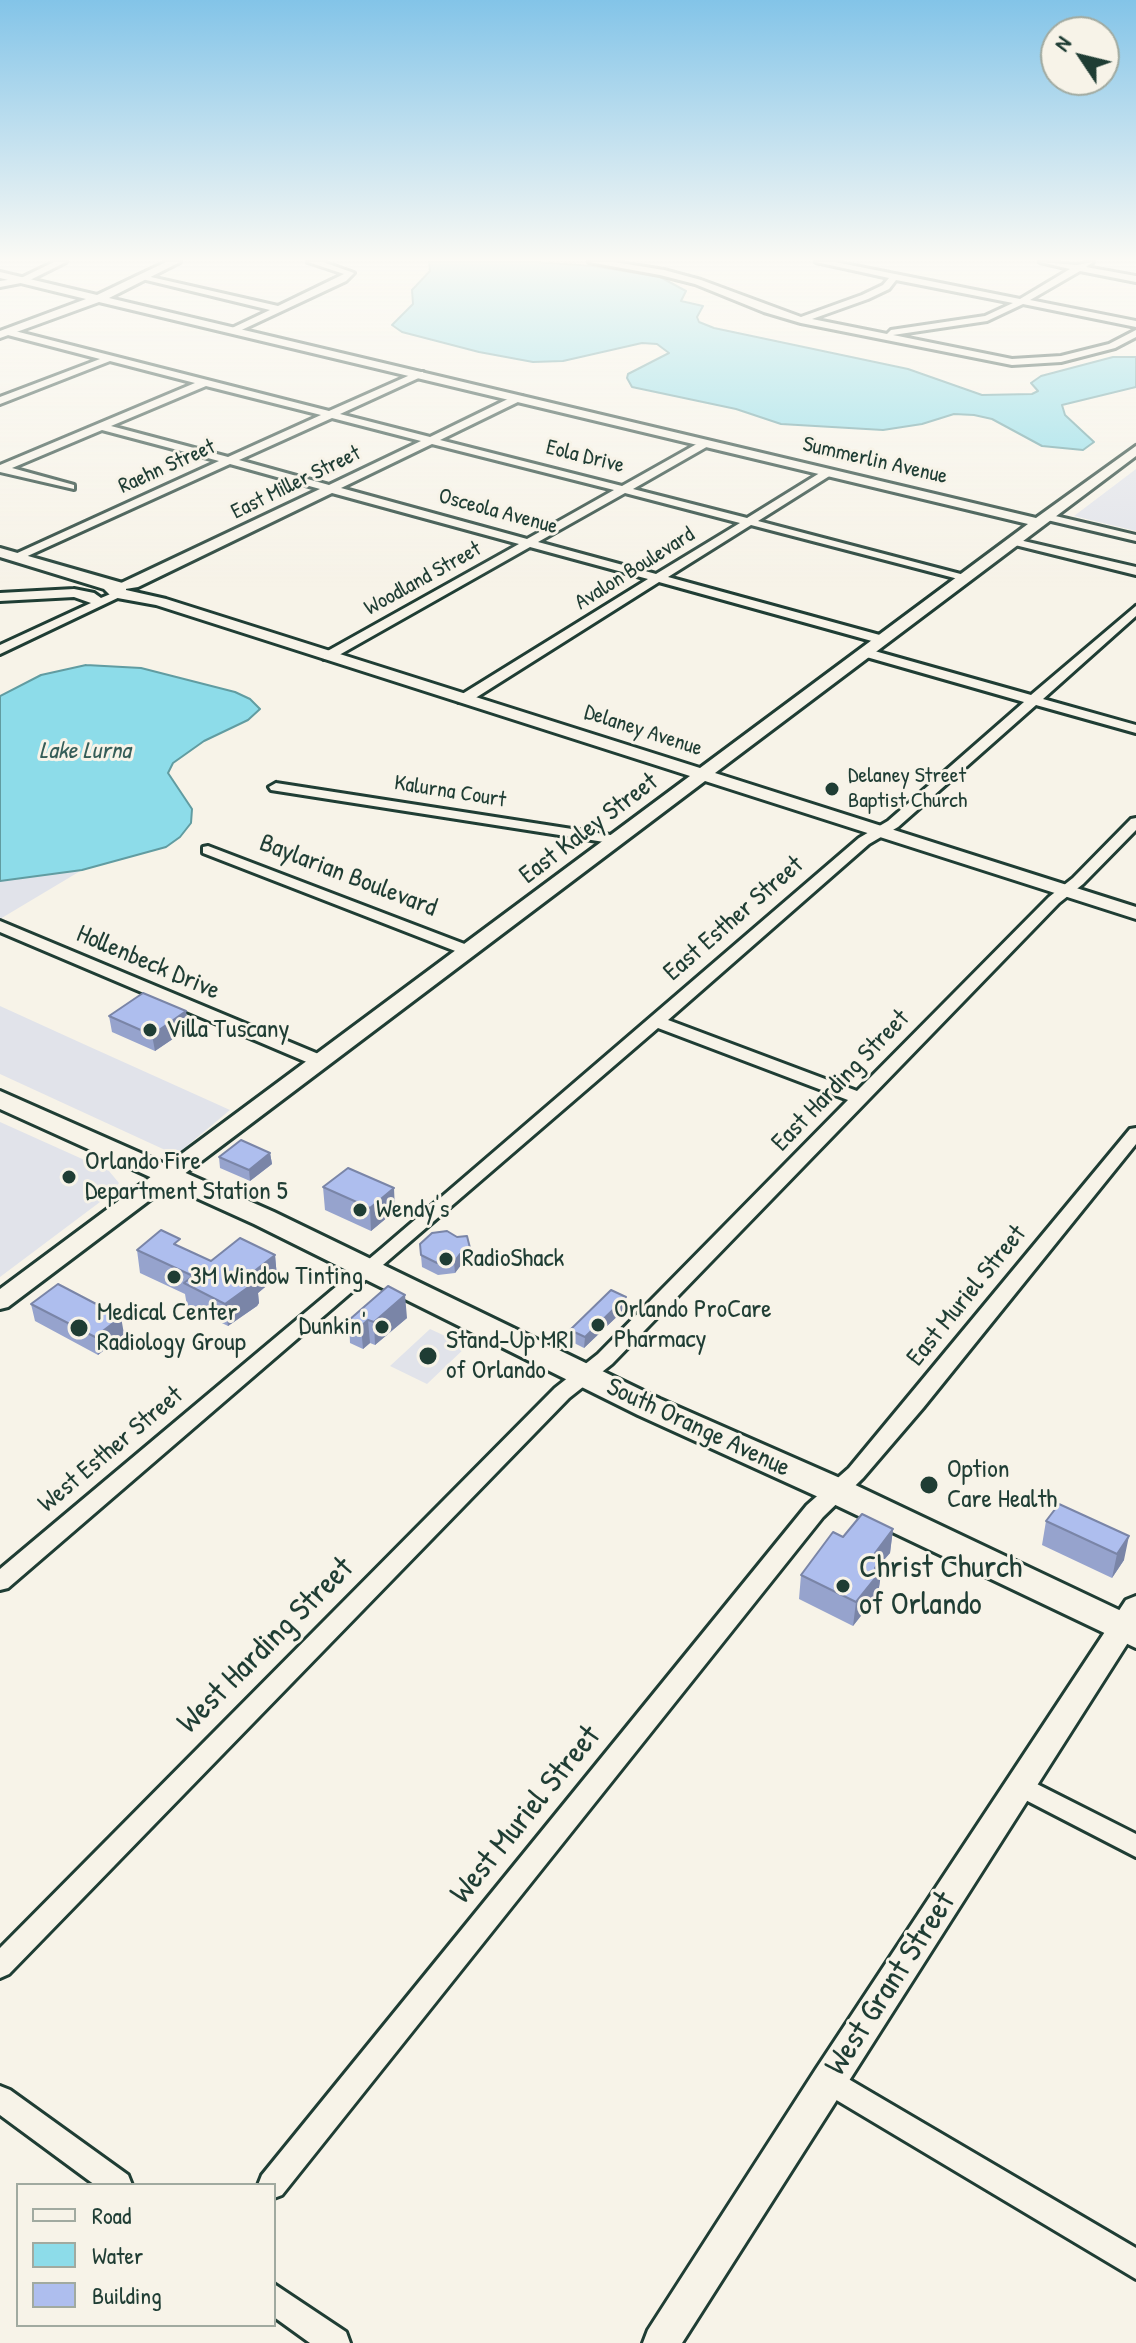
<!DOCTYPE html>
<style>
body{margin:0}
#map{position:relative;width:1136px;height:2343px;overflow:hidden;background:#f7f3e8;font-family:"Patrick Hand",sans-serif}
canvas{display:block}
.legend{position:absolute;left:16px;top:2183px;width:260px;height:144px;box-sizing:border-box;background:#f7f3e8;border:2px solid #a1aaa0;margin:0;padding:10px 14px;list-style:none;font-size:24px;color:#1f3d34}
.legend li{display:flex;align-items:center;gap:16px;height:40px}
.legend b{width:40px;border:2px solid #a1aaa0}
.north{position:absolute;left:1040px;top:16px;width:80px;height:80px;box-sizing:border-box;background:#f7f3e8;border:2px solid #a1aaa0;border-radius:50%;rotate:305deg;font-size:22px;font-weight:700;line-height:32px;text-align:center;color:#1f3d34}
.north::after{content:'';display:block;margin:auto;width:28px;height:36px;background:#1f3d34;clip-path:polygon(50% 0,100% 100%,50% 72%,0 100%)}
</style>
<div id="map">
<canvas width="1136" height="2343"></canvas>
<ul class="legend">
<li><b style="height:10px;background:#f7f3e8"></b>Road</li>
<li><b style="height:22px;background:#8ddce9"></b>Water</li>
<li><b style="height:22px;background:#aebeee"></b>Building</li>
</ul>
<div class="north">N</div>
</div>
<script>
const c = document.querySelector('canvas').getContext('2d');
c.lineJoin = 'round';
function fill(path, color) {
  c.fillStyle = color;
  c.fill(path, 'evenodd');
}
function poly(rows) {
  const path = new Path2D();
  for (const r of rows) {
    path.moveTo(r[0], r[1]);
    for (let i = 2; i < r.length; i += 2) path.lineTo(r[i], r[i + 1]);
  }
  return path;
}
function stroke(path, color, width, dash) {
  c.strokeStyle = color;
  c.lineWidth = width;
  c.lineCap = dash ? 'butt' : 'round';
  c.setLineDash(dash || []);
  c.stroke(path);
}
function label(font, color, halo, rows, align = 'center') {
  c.font = font + ' "Patrick Hand",sans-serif';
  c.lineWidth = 6;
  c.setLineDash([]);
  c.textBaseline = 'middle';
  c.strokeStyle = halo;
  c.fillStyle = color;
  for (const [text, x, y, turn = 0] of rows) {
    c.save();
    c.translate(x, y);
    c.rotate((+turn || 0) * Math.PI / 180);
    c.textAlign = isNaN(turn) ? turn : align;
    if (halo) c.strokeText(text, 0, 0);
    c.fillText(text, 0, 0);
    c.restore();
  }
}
fill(poly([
 [1136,469,1136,531,1074,516],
 [82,870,0,919,0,881],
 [0,1006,79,1042,230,1110,176,1155,0,1074],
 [0,1122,109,1171,119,1183,112,1193,0,1277],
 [430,1329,467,1346,427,1384,390,1366]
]), '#e1e3ea');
const water = poly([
 [429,262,536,262,593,266,660,277,686,291,681,301,703,306,697,317,699,322,714,328,908,369,982,395,1032,394,1038,391,1031,383,1041,376,1113,357,1136,357,1136,387,1062,405,1065,415,1094,442,1083,450,1042,446,992,419,974,415,954,414,922,424,883,430,781,424,736,409,632,387,627,378,628,374,669,353,657,344,642,343,563,361,533,362,479,352,402,332,392,325,413,304,412,290,430,271,429,262],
 [86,665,141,668,235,692,250,699,260,709,248,720,204,741,173,763,168,773,192,809,191,823,180,837,166,847,82,870,0,881,0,696,41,675,86,665]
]);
fill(water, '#8ddce9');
stroke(water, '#619ca1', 2);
const minor = poly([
 [54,262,66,262,26,282,0,287,0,281,21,278,54,262],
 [308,262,323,262,354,273,346,281,235,333,232,332,232,328,270,310,138,278,142,275,278,306,344,274,308,262],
 [589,262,614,262,664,270,701,280,801,317,862,295,883,285,889,278,816,262,835,262,1020,299,1070,269,1040,262,1077,265,1093,262,1086,267,1136,276,1136,282,1080,271,1030,300,1136,321,1136,327,1023,304,987,321,893,335,1012,359,1061,356,1109,344,1136,330,1136,337,1115,348,1061,362,1012,365,801,323,764,312,695,284,660,275,589,262],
 [896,280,1013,303,985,316,891,330,887,334,812,319,868,299,889,289,896,280],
 [7,329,329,411,417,372,423,372,423,376,340,414,430,437,514,396,522,396,522,400,440,440,622,486,702,441,710,441,710,445,633,489,747,518,823,471,831,471,831,475,758,521,972,577,966,581,751,525,668,577,887,637,887,643,879,643,659,582,469,702,459,702,459,696,648,579,530,547,332,659,324,659,324,653,519,544,332,493,138,587,119,590,119,584,320,489,230,464,21,559,13,559,13,555,219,461,102,430,12,468,74,485,74,489,0,472,0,465,195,383,110,361,0,404,0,397,100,359,4,334,4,330,7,329],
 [206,386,321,415,228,457,111,426,206,386],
 [332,418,421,441,329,485,239,460,332,418],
 [432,444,614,490,527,539,341,488,432,444],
 [625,493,740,523,656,574,538,542,625,493],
 [1047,514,1136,535,1136,541,1043,519,1041,517,1047,514],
 [1015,539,1136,567,1136,575,1011,544,1009,542,1015,539],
 [74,589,94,593,101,598,120,590,126,594,0,654,0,645,91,603,74,597,0,601,0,593,74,589],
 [1136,606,1136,616,1043,699,1136,725,1136,733,1036,705,898,827,869,844,668,1020,857,1091,1049,897,1073,878,1131,819,1136,818,1136,830,1083,884,1059,903,612,1364,569,1398,9,1974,0,1978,0,1948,555,1388,598,1354,848,1100,658,1028,8,1588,0,1590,0,1569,381,1249,859,838,888,821,1024,702,863,656,863,650,871,650,1031,695,1136,606],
 [276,783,617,836,624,840,617,844,271,790,269,787,276,783],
 [208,846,475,948,477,951,475,954,463,954,203,853,203,847,208,846],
 [0,921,328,1058,330,1062,322,1067,316,1066,0,932,0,921],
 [1136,1128,1136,1144,923,1408,863,1478,823,1517,282,2195,274,2198,274,2185,258,2185,262,2175,807,1505,849,1468,1130,1129,1136,1128],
 [1021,1776,1136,1834,1136,1857,1012,1793,1009,1786,1012,1779,1021,1776],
 [828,2067,1136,2248,1136,2279,818,2089,814,2080,818,2071,828,2067],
 [0,2086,10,2090,128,2175,132,2185,95,2185,0,2115,0,2086],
 [274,2284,346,2332,350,2343,310,2343,274,2317,274,2284]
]);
const tertiary = poly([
 [166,262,180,262,109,298,1036,518,1136,446,1136,456,715,773,1136,907,1136,919,705,781,8,1307,0,1309,0,1289,690,776,156,605,112,597,104,589,0,557,0,548,126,584,126,590,166,599,700,768,1028,524,99,302,0,338,0,331,86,299,0,278,0,272,97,295,166,262],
 [1136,1596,1136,1630,682,2343,643,2343,648,2330,816,2069,1126,1600,1136,1596]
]);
const primary = poly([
 [0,1091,274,1212,660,1399,849,1482,1136,1618,1136,1648,825,1500,638,1415,254,1224,0,1109,0,1091]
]);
stroke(minor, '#1f3d34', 6);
stroke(tertiary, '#1f3d34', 6);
stroke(primary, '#1f3d34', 6);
fill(minor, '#f7f3e8');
fill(tertiary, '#f7f3e8');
fill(primary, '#f7f3e8');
fill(poly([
 [109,1016,189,1028,155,1051,112,1032],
 [270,1153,272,1164,250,1181,220,1168,219,1157],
 [323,1187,395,1211,371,1231,325,1210],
 [420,1244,471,1252,471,1264,461,1265,455,1273,438,1275,422,1267],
 [181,1247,211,1261,275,1255,277,1277,258,1293,259,1303,257,1306,228,1326,187,1306,185,1294,140,1273,137,1250],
 [626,1297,626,1308,584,1348,570,1341,570,1330],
 [31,1304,124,1334,98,1355,35,1321],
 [407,1318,375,1345,370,1343,363,1349,350,1343,349,1320],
 [1059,1504,1124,1560,1112,1578,1042,1545,1046,1521],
 [893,1529,890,1553,883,1561,878,1594,853,1626,799,1599,801,1575]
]), '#96a3cd');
fill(poly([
 [186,1011,189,1028,155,1051,152,1035],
 [270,1153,272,1164,250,1181,249,1170],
 [394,1188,395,1211,371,1231,370,1208],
 [471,1252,471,1264,461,1265,455,1273,454,1262,460,1254],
 [275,1255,277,1277,258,1293,259,1303,257,1306,228,1326,225,1304,248,1276],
 [405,1295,407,1318,375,1345,374,1322],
 [626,1297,626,1308,584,1348,585,1337],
 [121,1317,124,1334,98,1355,95,1337],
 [368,1320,370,1343,363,1349,361,1326],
 [893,1529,890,1553,883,1561,878,1594,853,1626,856,1602,875,1553],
 [1129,1536,1124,1560,1112,1578,1117,1554]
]), '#7a85a7');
const building = poly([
 [143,993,186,1011,152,1035,109,1016,143,993],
 [241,1140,270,1153,249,1170,219,1157,241,1140],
 [348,1168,394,1188,370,1208,323,1187,348,1168],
 [161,1230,180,1239,174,1244,211,1261,240,1238,275,1255,248,1276,257,1280,254,1283,225,1304,184,1283,193,1276,137,1250,161,1230],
 [447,1231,457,1237,467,1236,471,1252,460,1254,454,1262,437,1263,421,1255,420,1244,432,1233,447,1231],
 [58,1284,121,1317,95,1337,31,1304,58,1284],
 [388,1286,405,1295,374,1322,368,1320,361,1326,349,1320,388,1286],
 [611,1290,626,1297,585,1337,570,1330,611,1290],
 [1059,1504,1129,1536,1117,1554,1046,1521,1059,1504],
 [862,1514,893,1529,875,1553,884,1557,875,1568,881,1571,856,1602,801,1575,833,1532,843,1537,862,1514]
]);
fill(building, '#aebeee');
stroke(building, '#7a85a7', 2);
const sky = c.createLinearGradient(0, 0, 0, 590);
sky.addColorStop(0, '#83c4e8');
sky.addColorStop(0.44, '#fbfaf5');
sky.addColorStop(1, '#fbfaf500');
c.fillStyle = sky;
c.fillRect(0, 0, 1136, 590);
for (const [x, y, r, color] of [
 [832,789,8,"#1f3d34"],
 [150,1030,8,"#1f3d34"],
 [69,1177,8,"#1f3d34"],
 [360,1210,8,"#1f3d34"],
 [446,1259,8,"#1f3d34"],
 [174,1277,8,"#1f3d34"],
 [598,1325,8,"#1f3d34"],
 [382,1327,8,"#1f3d34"],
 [79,1328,10,"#1f3d34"],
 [428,1356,10,"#1f3d34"],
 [929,1485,10,"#1f3d34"],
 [843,1586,8,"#1f3d34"]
]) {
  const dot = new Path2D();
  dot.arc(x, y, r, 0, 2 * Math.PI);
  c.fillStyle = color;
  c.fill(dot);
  stroke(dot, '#f7f3e8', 3);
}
label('22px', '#1f3d34', '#f7f3e8', [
 ["Eola Drive",585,457,14],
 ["Summerlin Avenue",875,461,13],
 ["Raehn Street",167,467,-24],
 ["East Miller Street",296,483,-26],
 ["Osceola Avenue",498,512,15],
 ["Avalon Boulevard",635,569,-32],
 ["Woodland Street",423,579,-29],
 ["Delaney Avenue",643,731,18],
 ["Kalurna Court",450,792,9]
]);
label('22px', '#1f3d34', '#f7f3e8', [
 ["Delaney Street",848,776],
 ["Baptist Church",848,801]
], 'left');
label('italic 24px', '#355d58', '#f7f3e8', [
 ["Lake Lurna",85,752]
]);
label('26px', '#1f3d34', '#f7f3e8', [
 ["East Kaley Street",589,829,-37],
 ["Baylarian Boulevard",348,876,21],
 ["East Esther Street",734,919,-41],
 ["Hollenbeck Drive",148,963,23],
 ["East Harding Street",841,1081,-46],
 ["East Muriel Street",967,1296,-51],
 ["South Orange Avenue",698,1428,25],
 ["West Esther Street",111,1450,-40]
]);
label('26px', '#1f3d34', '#f7f3e8', [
 ["Villa Tuscany",166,1030],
 ["Orlando Fire",85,1162],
 ["Department Station 5",85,1192],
 ["Wendy's",376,1210],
 ["RadioShack",462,1259],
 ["3M Window Tinting",190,1277],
 ["Orlando ProCare",614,1310],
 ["Pharmacy",614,1340],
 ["Medical Center",97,1313],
 ["Radiology Group",97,1343],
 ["Dunkin'",366,1327,"right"],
 ["Stand-Up MRI",446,1341],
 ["of Orlando",446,1371],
 ["Option",947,1470],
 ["Care Health",947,1500]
], 'left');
label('32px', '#1f3d34', '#f7f3e8', [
 ["Christ Church",859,1568],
 ["of Orlando",859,1605]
], 'left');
label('32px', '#1f3d34', '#f7f3e8', [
 ["West Harding Street",266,1646,-45],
 ["West Muriel Street",526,1815,-51],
 ["West Grant Street",891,1984,-57]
]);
</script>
